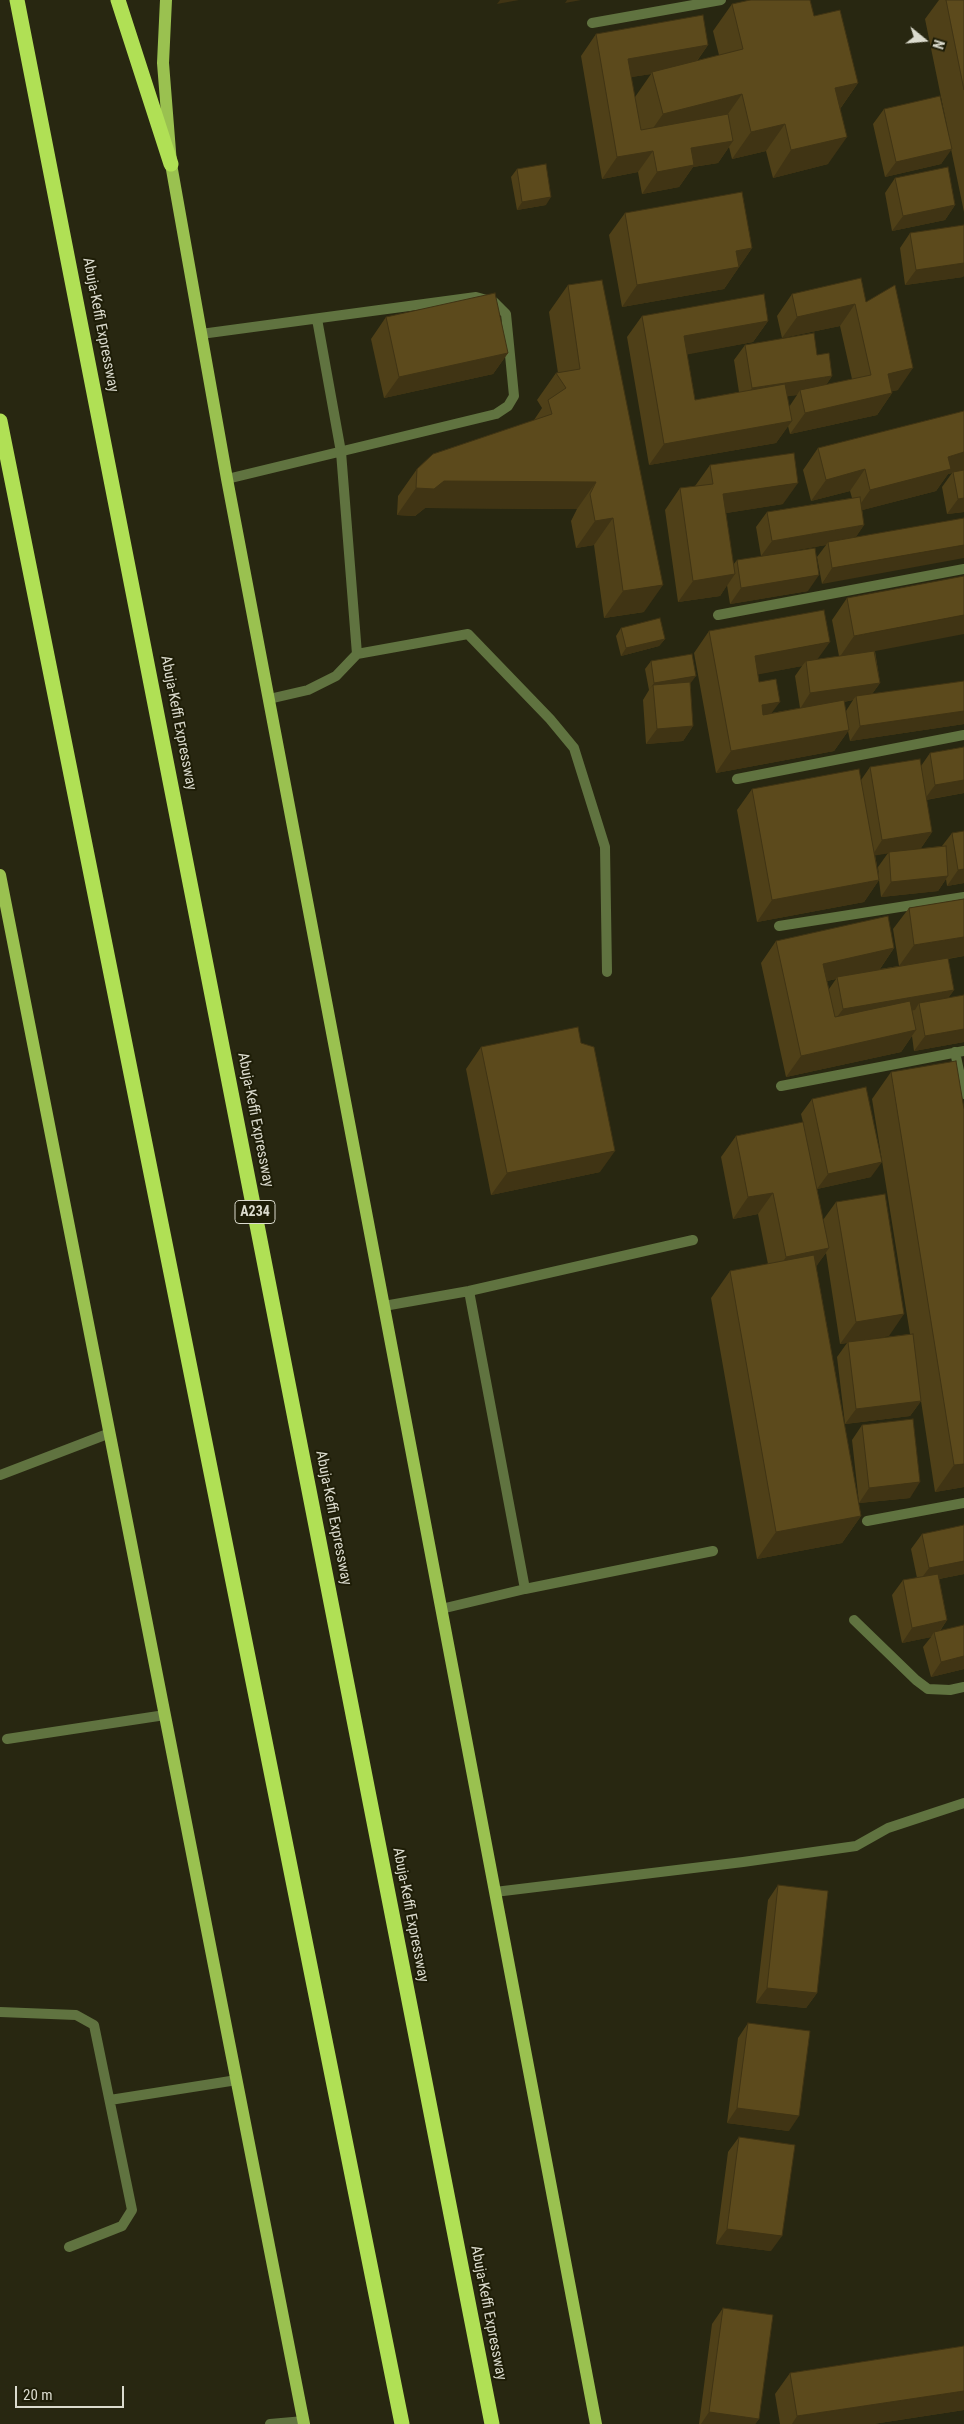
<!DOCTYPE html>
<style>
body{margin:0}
#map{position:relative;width:964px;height:2424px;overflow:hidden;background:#282711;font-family:"Roboto Condensed",sans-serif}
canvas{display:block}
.north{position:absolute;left:899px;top:15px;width:50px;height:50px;-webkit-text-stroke:4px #1e1d07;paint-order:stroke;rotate:107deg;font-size:14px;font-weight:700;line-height:20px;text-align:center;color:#dbdbce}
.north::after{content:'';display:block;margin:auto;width:18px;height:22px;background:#dbdbce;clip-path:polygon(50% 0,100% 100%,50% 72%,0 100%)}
.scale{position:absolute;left:15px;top:2386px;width:109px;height:22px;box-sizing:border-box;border:2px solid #dbdbce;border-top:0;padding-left:6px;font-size:15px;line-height:18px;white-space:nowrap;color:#dbdbce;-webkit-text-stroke:4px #1e1d07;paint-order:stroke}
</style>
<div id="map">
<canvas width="964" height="2424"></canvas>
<div class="north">N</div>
<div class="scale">20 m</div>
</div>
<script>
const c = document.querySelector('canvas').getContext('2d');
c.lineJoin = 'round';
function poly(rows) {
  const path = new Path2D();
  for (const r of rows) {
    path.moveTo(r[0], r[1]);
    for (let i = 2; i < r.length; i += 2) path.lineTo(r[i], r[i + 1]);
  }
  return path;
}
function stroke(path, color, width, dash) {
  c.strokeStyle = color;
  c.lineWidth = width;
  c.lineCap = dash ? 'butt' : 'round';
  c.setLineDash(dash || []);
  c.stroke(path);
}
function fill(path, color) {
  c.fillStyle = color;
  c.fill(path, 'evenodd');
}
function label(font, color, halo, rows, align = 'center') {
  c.font = font + ' "Roboto Condensed",sans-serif';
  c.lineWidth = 4;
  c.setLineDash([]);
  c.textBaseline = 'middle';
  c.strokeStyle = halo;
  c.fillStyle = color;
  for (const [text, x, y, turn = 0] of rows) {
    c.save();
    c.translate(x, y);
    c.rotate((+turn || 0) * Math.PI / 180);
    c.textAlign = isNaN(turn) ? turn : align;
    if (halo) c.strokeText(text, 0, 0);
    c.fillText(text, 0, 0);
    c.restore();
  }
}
stroke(poly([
 [201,334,476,297,494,302,506,314,514,396,508,406,496,414,227,479],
 [357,654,468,634,550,719,574,748,605,847,607,972],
 [269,699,308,690,336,676,357,654,341,452,317,319],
 [469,1291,525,1589],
 [384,1306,469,1291,693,1240],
 [0,1475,110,1433],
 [441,1609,525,1589,713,1551],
 [7,1739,165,1715],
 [495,1892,743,1862,856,1846,888,1828,964,1803],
 [0,2012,76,2015,94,2025,132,2210,122,2226,69,2247],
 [110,2100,237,2080]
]), '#607340', 10);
stroke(poly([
 [592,23,721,0],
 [718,615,964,569],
 [737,779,964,735],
 [779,926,964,897],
 [955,1052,964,1094],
 [781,1086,964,1051],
 [867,1521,964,1503],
 [854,1620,916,1680,928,1689,950,1690,964,1687],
 [270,2424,304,2421]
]), '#607340', 10);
stroke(poly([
 [166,0,163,63,171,164,227,479,596,2424],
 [0,875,304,2424]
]), '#9ac150', 12);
stroke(poly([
 [17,0,492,2424],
 [118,0,171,164],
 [0,421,402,2424]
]), '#b0e055', 15);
fill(poly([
 [939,0,964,0,964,212,951,149,941,164,885,177,873,124,884,109,949,136,925,19],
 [732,4,814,16,858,83,840,109,828,164,773,178,766,151,732,159,729,147,718,163,693,167,679,187,642,194,638,172,602,179,581,56,596,34,708,45,697,61,719,55,713,31],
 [651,74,635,97,631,77],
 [517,169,546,205,517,210,511,177],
 [895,178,955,205,945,220,892,231,885,193],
 [625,213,752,248,724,289,622,307,609,235],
 [964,225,964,275,963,277,905,285,900,248,910,233],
 [568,285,644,612,604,618,594,545,576,548,571,521,577,509,425,508,415,516,397,515,398,496,417,469,534,420,542,408,537,400,556,373,558,373,549,312],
 [792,294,866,302,898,390,892,391,892,393,877,415,790,434,788,426,776,443,649,465,627,337,642,316,768,321,753,342,687,354,695,400,739,392,734,360,745,345,817,355,832,376,826,385,852,379,840,326,782,338,777,316],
 [797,395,789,407,787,396],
 [386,317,508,353,493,374,384,398,371,339],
 [964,411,964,512,947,514,942,487,952,473,948,474,936,491,862,510,864,525,822,584,817,557,826,545,761,556,756,527,767,512,852,498,850,491,811,501,803,470,818,448],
 [710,465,783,504,726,513,733,565,737,560,808,591,730,604,727,585,720,596,678,602,665,510,680,488,695,486],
 [847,598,875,651,880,683,872,694,964,681,964,724,850,741,848,731,834,751,716,773,694,653,709,631,818,659,839,656,832,620],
 [802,666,795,676,800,708,772,713,759,682,758,674],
 [853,700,846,711,844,702],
 [621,628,665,639,659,646,621,656,616,636],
 [651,661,690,684,693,726,683,741,646,744,643,700,649,690,645,669],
 [964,747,964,793,926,800,932,832,921,848,899,851,942,846,952,833,964,883,947,886,946,879,938,891,881,897,879,880,864,902,757,922,737,810,752,789,861,780,870,767,921,766,930,753],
 [888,853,878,867,879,877,875,855],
 [964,899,964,956,948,959,954,990,948,998,964,995,964,1042,914,1051,912,1036,901,1052,786,1077,761,963,776,941,894,948,880,969,899,966,893,929,909,908],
 [836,979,829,989,827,981],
 [581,1043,600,1172,491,1195,466,1069,481,1047],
 [891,1072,964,1487,935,1492,921,1401,910,1416,845,1424,837,1357,847,1343,840,1344,826,1253,816,1266,861,1516,842,1543,757,1559,711,1298,730,1271,768,1264,758,1214,733,1219,721,1157,736,1136,803,1122,801,1114,812,1099,871,1177,817,1189,823,1220,836,1202,889,1336,864,1340,910,1334,872,1099],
 [862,1425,910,1498,859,1503,852,1440],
 [922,1534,964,1574,939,1579,947,1620,940,1631,964,1625,964,1669,931,1677,923,1647,931,1637,902,1643,892,1595,903,1580,917,1578,911,1549],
 [778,1885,817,1993,806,2008,756,2003,768,1900],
 [748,2023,789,2131,727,2123,738,2038],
 [739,2137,771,2251,716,2244,728,2152],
 [723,2308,759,2419,755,2424,699,2424,712,2324],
 [964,2346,964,2410,873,2424,780,2424,775,2394,790,2373]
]), '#4f4018');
fill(poly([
 [500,0,519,0,497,4],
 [567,0,581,0,565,3],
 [708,45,693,66,652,72,651,74,613,80,628,59],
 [858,83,839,110,835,88],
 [742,94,723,121,644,141,663,114],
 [785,124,766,151,732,159,751,132],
 [847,137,828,164,773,178,791,150],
 [733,141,718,163,693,167,679,187,642,194,657,172,691,148],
 [952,149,941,164,885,177,896,162],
 [653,151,638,172,602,179,617,157],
 [551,197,546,205,517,210,522,202],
 [955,205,945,220,892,231,903,216],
 [752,248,724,289,622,307,637,285,736,251],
 [964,263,964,275,963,277,905,285,916,270],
 [855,304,840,326,782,338,797,317],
 [768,321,753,342,669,358,684,336],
 [508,353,493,374,384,398,399,377],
 [913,368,898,390,873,396,888,374],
 [832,376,822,391,800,390,797,395,741,403,752,388],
 [892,393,877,415,790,434,805,413],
 [792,421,776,443,649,465,664,444],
 [964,452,964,470,953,472,952,473,948,474,936,491,855,512,870,490,948,457],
 [865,469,850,491,811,501,826,480],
 [444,481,596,482,577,509,425,508,415,516,397,515,416,488],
 [798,483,783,504,708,516,723,494],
 [964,498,964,512,947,514,958,499],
 [613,518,594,545,576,548,595,521],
 [864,525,854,540,828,542,826,545,761,556,772,541],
 [964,545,964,558,822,584,832,568],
 [735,574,720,596,678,602,693,581],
 [819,575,808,591,730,604,741,588],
 [663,585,644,612,604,618,623,591],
 [964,615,964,634,839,658,854,636],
 [665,639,659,646,621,656,626,648],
 [830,642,814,664,806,661,802,666,740,678,755,656],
 [696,676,690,684,653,685,649,690,654,683],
 [880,683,869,698,856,696,853,700,800,709,810,693],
 [780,702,764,723,762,705],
 [964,711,964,724,850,741,860,726],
 [693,726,683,741,646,744,657,729],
 [849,730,834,751,716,773,731,751],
 [964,780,964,793,924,800,935,785],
 [932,832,921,848,872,856,882,840],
 [964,869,964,883,947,886,958,870],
 [948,876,938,891,881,897,891,882],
 [879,880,864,902,757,922,772,900],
 [964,937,964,956,899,966,914,945],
 [894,948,879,970,837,977,836,979,808,985,823,964],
 [954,990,943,1005,919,1003,915,1010,832,1024,843,1009],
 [964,1029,964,1042,914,1051,925,1036],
 [916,1030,901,1052,786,1077,801,1056],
 [615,1151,600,1172,491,1195,507,1173],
 [882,1162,871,1177,817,1189,828,1174],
 [773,1193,758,1214,733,1219,748,1197],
 [829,1248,814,1270,771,1279,786,1257],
 [904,1314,889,1336,840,1344,856,1322],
 [921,1401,910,1416,845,1424,856,1409],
 [964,1464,964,1487,935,1492,954,1465],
 [920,1482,910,1498,859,1503,869,1488],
 [861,1516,842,1543,757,1559,776,1532],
 [964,1561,964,1574,918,1583,929,1568],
 [947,1620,936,1636,934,1632,931,1637,902,1643,912,1628],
 [964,1656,964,1669,931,1677,941,1662],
 [767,1988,817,1993,806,2008,756,2003],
 [737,2108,799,2116,789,2131,727,2123],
 [727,2229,782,2236,771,2251,716,2244],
 [964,2391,964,2410,873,2424,792,2424,797,2416],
 [709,2412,759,2419,755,2424,701,2424]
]), '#403414');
const building = poly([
 [750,0,810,0,814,16,840,10,858,83,835,88,847,137,791,150,785,124,751,132,742,94,663,114,652,72,743,49,732,4,750,0],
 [946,0,964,0,964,90,946,0],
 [703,15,708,45,628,59,641,130,728,114,733,141,691,148,694,165,657,172,653,151,617,157,596,34,703,15],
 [940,96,952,149,896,162,884,109,940,96],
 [546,164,551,197,522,202,517,169,546,164],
 [948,167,955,205,903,216,895,178,948,167],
 [742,192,752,248,736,251,739,267,637,285,625,213,742,192],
 [964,225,964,263,916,270,910,233,964,225],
 [861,278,866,302,895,285,913,368,888,374,892,393,805,413,800,390,871,375,855,304,797,317,792,294,861,278],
 [602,280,663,585,623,591,613,518,595,521,590,494,596,482,444,481,434,489,416,488,417,469,433,454,552,414,548,400,566,388,556,373,580,369,568,285,602,280],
 [495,293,508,353,399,377,386,317,495,293],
 [764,294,768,321,684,336,695,400,785,384,792,421,664,444,642,316,764,294],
 [814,333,817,355,829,353,832,376,752,388,745,345,814,333],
 [964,411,964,452,948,457,951,469,870,490,865,469,826,480,818,448,964,411],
 [794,453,798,483,723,494,735,574,693,581,680,488,713,484,710,465,794,453],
 [964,470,964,498,958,499,953,472,964,470],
 [860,497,864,525,772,541,767,512,860,497],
 [964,518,964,545,832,568,828,542,964,518],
 [815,548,819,575,741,588,737,560,815,548],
 [964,576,964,615,854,636,847,598,964,576],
 [824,610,830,642,755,656,759,682,776,679,780,702,762,705,763,715,844,700,849,730,731,751,709,631,824,610],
 [660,618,665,639,626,648,621,628,660,618],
 [874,651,880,683,810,693,806,661,874,651],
 [692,654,696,676,654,683,651,661,692,654],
 [964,681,964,711,860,726,856,696,964,681],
 [690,682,693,726,657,729,653,685,690,682],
 [964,747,964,780,935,785,930,753,964,747],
 [920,759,932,832,882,840,870,767,920,759],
 [859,769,879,880,772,900,752,789,859,769],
 [964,831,964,869,958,870,952,833,964,831],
 [946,846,948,876,891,882,889,852,946,846],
 [964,899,964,937,914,945,909,908,964,899],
 [888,916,894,948,823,964,835,1017,910,1001,916,1030,801,1056,776,941,888,916],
 [948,958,954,990,843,1009,837,977,948,958],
 [964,995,964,1029,925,1036,919,1003,964,995],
 [578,1027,581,1043,594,1047,615,1151,507,1173,481,1047,578,1027],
 [956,1061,964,1109,964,1464,954,1465,891,1072,956,1061],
 [866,1087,882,1162,828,1174,812,1099,866,1087],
 [803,1122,829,1248,786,1257,773,1193,748,1197,736,1136,803,1122],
 [885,1194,904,1314,856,1322,836,1202,885,1194],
 [814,1255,861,1516,776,1532,730,1271,814,1255],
 [913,1334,921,1401,856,1409,848,1342,913,1334],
 [913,1419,920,1482,869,1488,862,1425,913,1419],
 [964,1525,964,1561,929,1568,922,1534,964,1525],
 [938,1574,947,1620,912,1628,903,1580,938,1574],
 [964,1625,964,1656,941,1662,934,1632,964,1625],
 [778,1885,828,1891,817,1993,767,1988,778,1885],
 [748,2023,810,2031,799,2116,737,2108,748,2023],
 [739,2137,795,2145,782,2236,727,2229,739,2137],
 [723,2308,773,2315,759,2419,709,2412,723,2308],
 [964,2346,964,2391,797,2416,790,2373,964,2346]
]);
fill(building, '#5c4a1c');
stroke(building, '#403414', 1);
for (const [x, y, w] of [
 [255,1212,40]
]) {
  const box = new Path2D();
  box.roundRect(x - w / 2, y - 11.5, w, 23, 4);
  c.fillStyle = '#1e1d07';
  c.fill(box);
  stroke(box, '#dbdbce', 1);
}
label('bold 14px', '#dbdbce', null, [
 ["A234",255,1212]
]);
label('15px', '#dbdbce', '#1e1d07', [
 ["Abuja-Keffi Expressway",100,325,79],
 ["Abuja-Keffi Expressway",178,723,79],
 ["Abuja-Keffi Expressway",255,1120,79],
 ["Abuja-Keffi Expressway",333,1518,79],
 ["Abuja-Keffi Expressway",410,1915,79],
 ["Abuja-Keffi Expressway",488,2313,79]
]);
</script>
